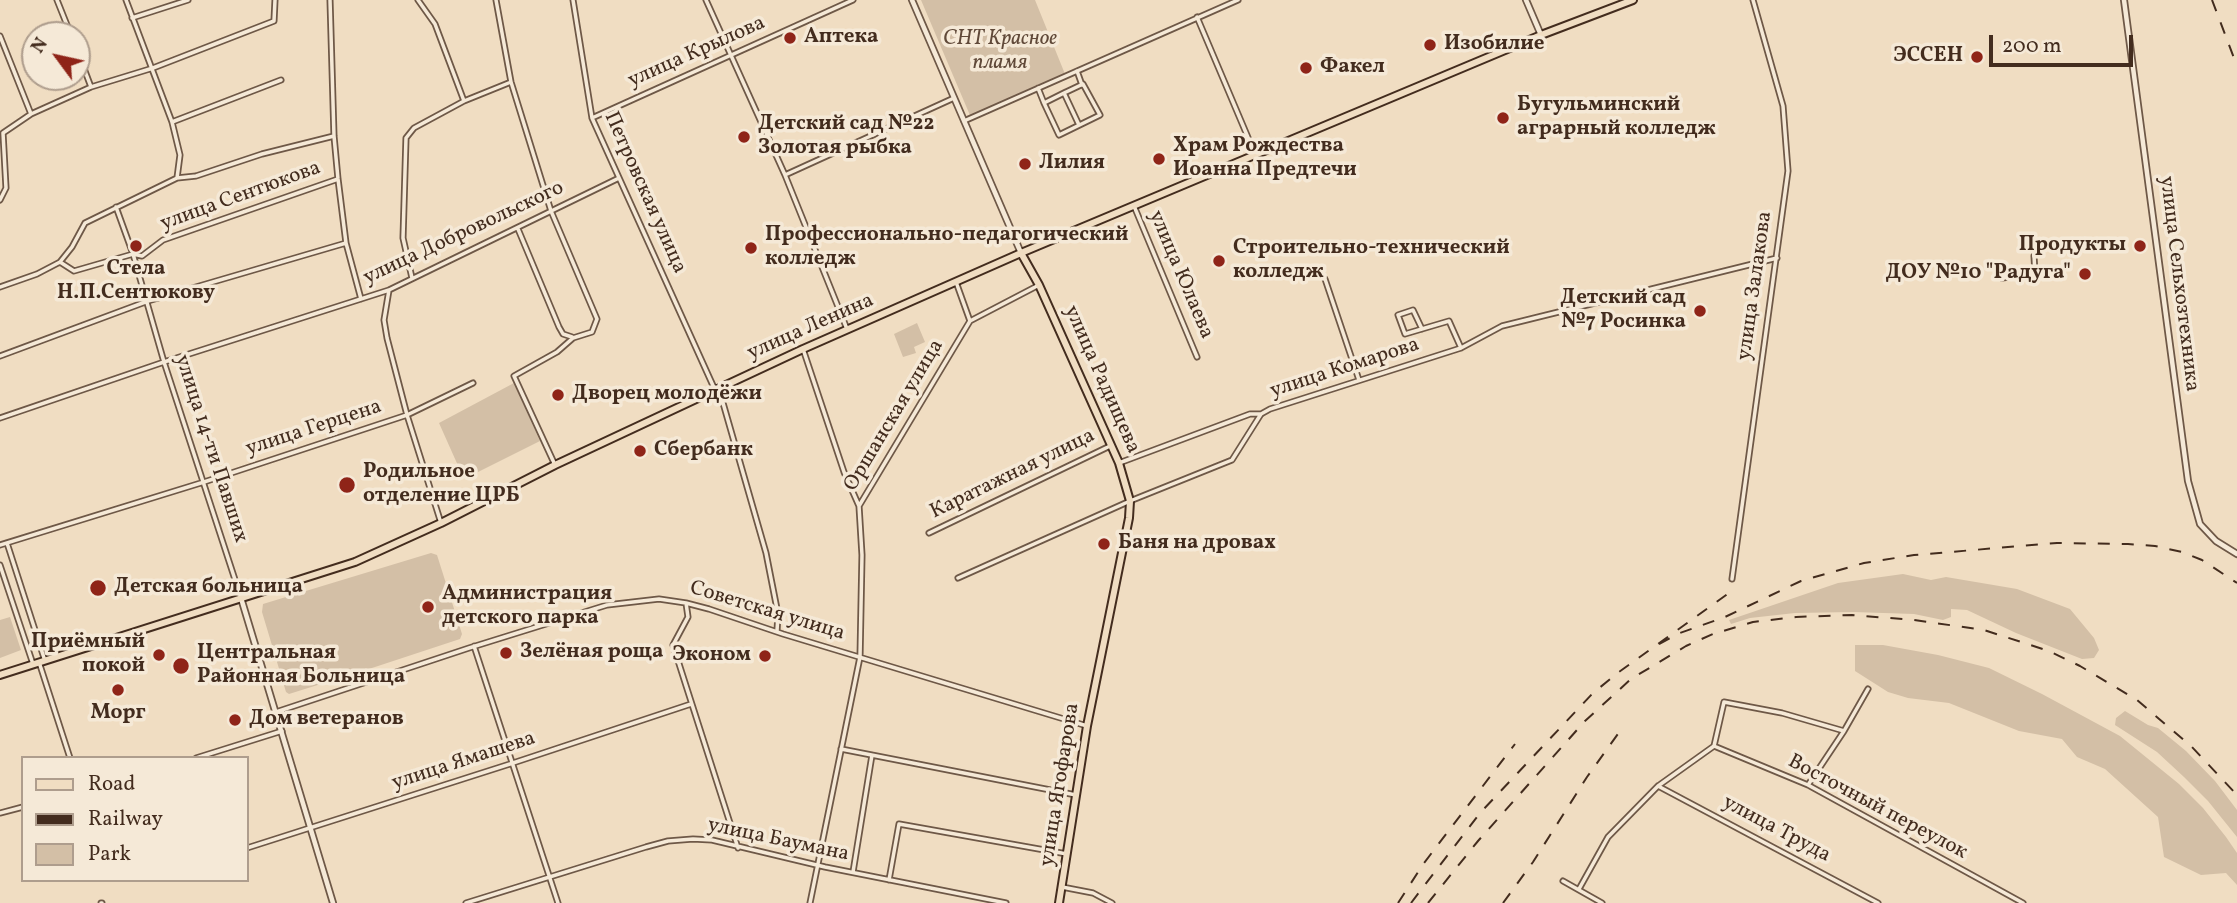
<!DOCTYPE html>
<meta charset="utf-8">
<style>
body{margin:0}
#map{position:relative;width:2237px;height:903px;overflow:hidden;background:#f0ddc2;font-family:Vollkorn,serif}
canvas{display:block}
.legend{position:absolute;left:21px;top:756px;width:228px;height:126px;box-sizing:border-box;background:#f5e9d7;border:2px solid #ae9d8d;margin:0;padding:9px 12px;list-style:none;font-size:21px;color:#432c1e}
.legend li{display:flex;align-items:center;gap:14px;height:35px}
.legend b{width:35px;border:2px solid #ae9d8d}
.north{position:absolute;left:21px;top:21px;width:70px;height:70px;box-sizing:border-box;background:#f5e9d7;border:2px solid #ae9d8d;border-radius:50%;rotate:303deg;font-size:19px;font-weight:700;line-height:28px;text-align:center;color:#432c1e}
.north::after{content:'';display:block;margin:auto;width:24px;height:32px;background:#8f2418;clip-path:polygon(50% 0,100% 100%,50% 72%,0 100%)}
.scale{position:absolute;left:1989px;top:35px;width:144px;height:32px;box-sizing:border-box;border:4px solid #432c1e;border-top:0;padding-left:9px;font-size:21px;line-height:24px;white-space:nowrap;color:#432c1e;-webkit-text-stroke:5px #f5e9d7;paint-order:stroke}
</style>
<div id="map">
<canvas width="2237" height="903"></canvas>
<ul class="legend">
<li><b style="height:9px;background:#f0ddc2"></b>Road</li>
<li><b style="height:9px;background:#432c1e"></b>Railway</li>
<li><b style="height:19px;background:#d3bfa6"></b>Park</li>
</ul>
<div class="north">N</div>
<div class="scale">200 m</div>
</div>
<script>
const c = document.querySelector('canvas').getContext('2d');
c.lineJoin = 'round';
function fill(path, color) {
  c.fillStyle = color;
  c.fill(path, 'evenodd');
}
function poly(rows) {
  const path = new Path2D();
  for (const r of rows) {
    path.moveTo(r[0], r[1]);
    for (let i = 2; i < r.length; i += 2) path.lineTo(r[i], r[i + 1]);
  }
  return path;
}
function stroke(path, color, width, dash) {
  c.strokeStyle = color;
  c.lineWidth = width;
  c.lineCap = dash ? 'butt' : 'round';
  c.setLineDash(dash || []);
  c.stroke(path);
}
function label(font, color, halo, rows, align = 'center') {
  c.font = font + ' Vollkorn,serif';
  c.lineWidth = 7;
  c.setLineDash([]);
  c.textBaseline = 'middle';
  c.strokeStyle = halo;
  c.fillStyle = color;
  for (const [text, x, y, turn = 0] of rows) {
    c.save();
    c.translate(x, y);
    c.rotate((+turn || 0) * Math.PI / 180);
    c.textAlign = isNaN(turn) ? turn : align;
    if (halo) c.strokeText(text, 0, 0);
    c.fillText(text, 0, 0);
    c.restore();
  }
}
fill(poly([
 [921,0,1035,0,1067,79,972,120],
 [917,323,925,342,914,347,916,353,903,357,894,334],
 [514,383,540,441,464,479,439,423],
 [431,553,437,555,462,634,460,639,375,667,289,694,286,692,262,612,263,604],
 [1903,574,1931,580,1946,577,2017,589,2070,609,2094,638,2099,650,2094,658,2082,659,2016,633,1967,610,1951,609,1951,617,1943,620,1914,614,1853,612,1795,613,1750,618,1731,624,1729,620,1838,583],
 [10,617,21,650,0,658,0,620],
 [1855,645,1883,645,1938,655,1989,668,2042,694,2120,736,2179,784,2203,808,2226,837,2237,853,2237,885,2226,873,2201,875,2164,857,2158,817,2105,769,2077,757,2062,739,2019,731,1949,703,1908,698,1888,692,1855,671],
 [2125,711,2148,725,2158,728,2186,751,2215,781,2237,810,2237,837,2208,801,2184,777,2157,752,2115,725,2116,718]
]), '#d3bfa6');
const minor = poly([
 [57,0,71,35],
 [126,0,172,122,180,155,177,178],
 [330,0,334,136,338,179,346,243,361,299],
 [418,0,435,24,464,101],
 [496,0,511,82,551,211,597,319,592,332,573,338,557,352,514,376,555,465],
 [573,0,592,118,715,390],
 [706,0,785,175,847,329],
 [1197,17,1255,154],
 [132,18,188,0],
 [0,36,31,114],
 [77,50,91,87],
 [1077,71,1082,85],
 [1038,88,1044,103,1066,92],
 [1044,103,1059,135,1100,115,1083,84,1064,93,1079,125],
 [592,118,853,0],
 [964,121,1238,0],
 [172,122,281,80],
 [785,175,954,98],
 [0,200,6,188,3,133,31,114,91,87,153,68,274,21,275,0],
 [1134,206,1197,357],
 [116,207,133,254,164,362,241,598],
 [518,229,559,327,563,334,572,337],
 [60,262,72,247,85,223,177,178,196,176,262,154,334,136],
 [412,278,403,238,406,138,414,128,464,101,511,82],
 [2002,278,2035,274,2034,256,2037,245],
 [1325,279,1359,380],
 [0,287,37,274,60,262,74,271,133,254,142,256,163,240,338,179],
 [389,290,384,320,387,338,407,415,441,523],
 [970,321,1039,285],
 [1422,329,1413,310,1398,315,1405,334,1449,321,1461,348],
 [803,349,844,472,859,506],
 [0,356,148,301,346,243],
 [719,389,766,553,778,614,777,631],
 [0,418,164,362,389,290,619,178],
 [1119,463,1250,414,1261,414],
 [929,533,1110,446],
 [7,543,45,661],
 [0,545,204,482,407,415,473,383],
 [0,565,33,664],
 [958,578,1130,501,1232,460,1261,414,1270,409,1461,348,1502,326,1777,258],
 [1732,579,1788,171,1783,106,1753,0],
 [686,603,688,617,673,645,738,848],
 [474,646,558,903],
 [39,662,70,758],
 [276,712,469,648,607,605,659,599,686,603,709,609,783,634,1087,726],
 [1714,746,1808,785,2023,903],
 [841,749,1076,795],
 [196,758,282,731],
 [1808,785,1844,731,1868,689],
 [1658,786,1878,903],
 [0,813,23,807],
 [247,848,513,763,691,704],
 [853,872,872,755],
 [889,880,899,824,1067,854],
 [1563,881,1602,903],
 [1062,887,1093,893,1112,903],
 [1579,889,1608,837,1658,786,1714,746,1724,702,1782,713,1844,731],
 [101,903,102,903],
 [466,903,646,847,668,841,693,839,712,840,825,867,1006,903],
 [810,903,860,657,862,555,859,506,970,321,956,282]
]);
const tertiary = poly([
 [912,0,1021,253],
 [1526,0,1541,35],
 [2124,0,2188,481,2200,524,2216,541,2237,554],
 [241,598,333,903]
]);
const primary = poly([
 [1021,253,1039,285,1119,463,1130,501,1129,518,1087,726,1059,903],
 [0,675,355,562,441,523,555,465,803,349,1021,253,1541,35,1633,0]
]);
stroke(minor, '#6e5847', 7);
stroke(tertiary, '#6e5847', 8);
stroke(primary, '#432c1e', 10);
stroke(minor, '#f5e9d7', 3.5);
stroke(tertiary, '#f5e9d7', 4.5);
stroke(primary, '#f0ddc2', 6);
stroke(poly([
 [2212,0,2237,66],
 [1659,644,1680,633,1725,617,1801,581,1864,563,1914,555,2057,543,2128,544,2155,546,2182,552,2202,560,2237,583],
 [1398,903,1424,863,1515,744],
 [1411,903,1480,813,1593,693,1619,672,1729,593],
 [1428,903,1478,841,1585,721,1631,679,1686,646,1713,634,1753,622,1796,617,1852,615,1914,620,1984,630,2049,651,2080,666,2137,700,2192,747,2237,795],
 [1503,903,1533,862,1587,777,1620,731]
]), '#432c1e', 2, [12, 12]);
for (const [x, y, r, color] of [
 [790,38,7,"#8f2418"],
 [1430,45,7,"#8f2418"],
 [1977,57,7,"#8f2418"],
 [1306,68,7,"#8f2418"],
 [1503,118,7,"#8f2418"],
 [744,137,7,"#8f2418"],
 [1159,159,7,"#8f2418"],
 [1025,164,7,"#8f2418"],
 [136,246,7,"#8f2418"],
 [2140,246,7,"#8f2418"],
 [751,248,7,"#8f2418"],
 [1219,261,7,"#8f2418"],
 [2085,274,7,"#8f2418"],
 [1700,311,7,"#8f2418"],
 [558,395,7,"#8f2418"],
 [640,451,7,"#8f2418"],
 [347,485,9,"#8f2418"],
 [1104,544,7,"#8f2418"],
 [98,588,9,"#8f2418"],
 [428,607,7,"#8f2418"],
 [506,653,7,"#8f2418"],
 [159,655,7,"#8f2418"],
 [765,656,7,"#8f2418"],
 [181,666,9,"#8f2418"],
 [118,690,7,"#8f2418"],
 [235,720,7,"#8f2418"]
]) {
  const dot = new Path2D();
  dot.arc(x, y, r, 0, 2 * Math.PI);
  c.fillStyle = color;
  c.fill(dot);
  stroke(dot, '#f5e9d7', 2.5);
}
label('bold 21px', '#432c1e', '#f5e9d7', [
 ["Аптека",804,38],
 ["Изобилие",1444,45],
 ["ЭССЕН",1963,57,"right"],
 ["Факел",1320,68],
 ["Бугульминский",1517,106],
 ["аграрный колледж",1517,130],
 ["Детский сад №22",758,125],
 ["Золотая рыбка",758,149],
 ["Храм Рождества",1173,147],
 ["Иоанна Предтечи",1173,171],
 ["Лилия",1039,164],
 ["Профессионально-педагогический",765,236],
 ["колледж",765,260],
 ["Продукты",2126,246,"right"],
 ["Строительно-технический",1233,249],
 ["колледж",1233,273],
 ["Стела",136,270,"center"],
 ["Н.П.Сентюкову",136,294,"center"],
 ["ДОУ №10 \"Радуга\"",2071,274,"right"],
 ["Детский сад",1686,299,"right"],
 ["№7 Росинка",1686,323,"right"],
 ["Дворец молодёжи",572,395],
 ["Сбербанк",654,451],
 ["Родильное",363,473],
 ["отделение ЦРБ",363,497],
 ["Баня на дровах",1118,544],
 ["Детская больница",114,588],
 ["Администрация",442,595],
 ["детского парка",442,619],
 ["Приёмный",145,643,"right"],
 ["покой",145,667,"right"],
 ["Зелёная роща",520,653],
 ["Центральная",197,654],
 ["Районная Больница",197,678],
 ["Эконом",751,656,"right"],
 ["Морг",118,714,"center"],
 ["Дом ветеранов",249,720]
], 'left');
label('italic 21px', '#604939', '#f5e9d7', [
 ["СНТ Красное",1000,40],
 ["пламя",1000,64]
]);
label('21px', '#432c1e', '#f5e9d7', [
 ["улица Крылова",697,53,-24],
 ["Петровская улица",644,193,66],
 ["улица Сентюкова",241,197,-20],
 ["улица Добровольского",464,234,-25],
 ["улица Юлаева",1180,275,67],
 ["улица Сельхозтехника",2178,284,83],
 ["улица Залакова",1756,286,-82],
 ["улица Ленина",811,328,-24],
 ["улица Комарова",1345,369,-18],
 ["улица Радищева",1101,380,66],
 ["Оршанская улица",895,416,-59],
 ["улица Герцена",314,429,-18],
 ["улица 14-ти Павших",210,449,72],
 ["Каратажная улица",1013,475,-26],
 ["Советская улица",767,612,17],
 ["улица Ямашева",464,762,-18],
 ["улица Ягофарова",1061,785,-81],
 ["Восточный переулок",1877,808,28],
 ["улица Труда",1776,830,28],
 ["улица Баумана",778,841,12]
]);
</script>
